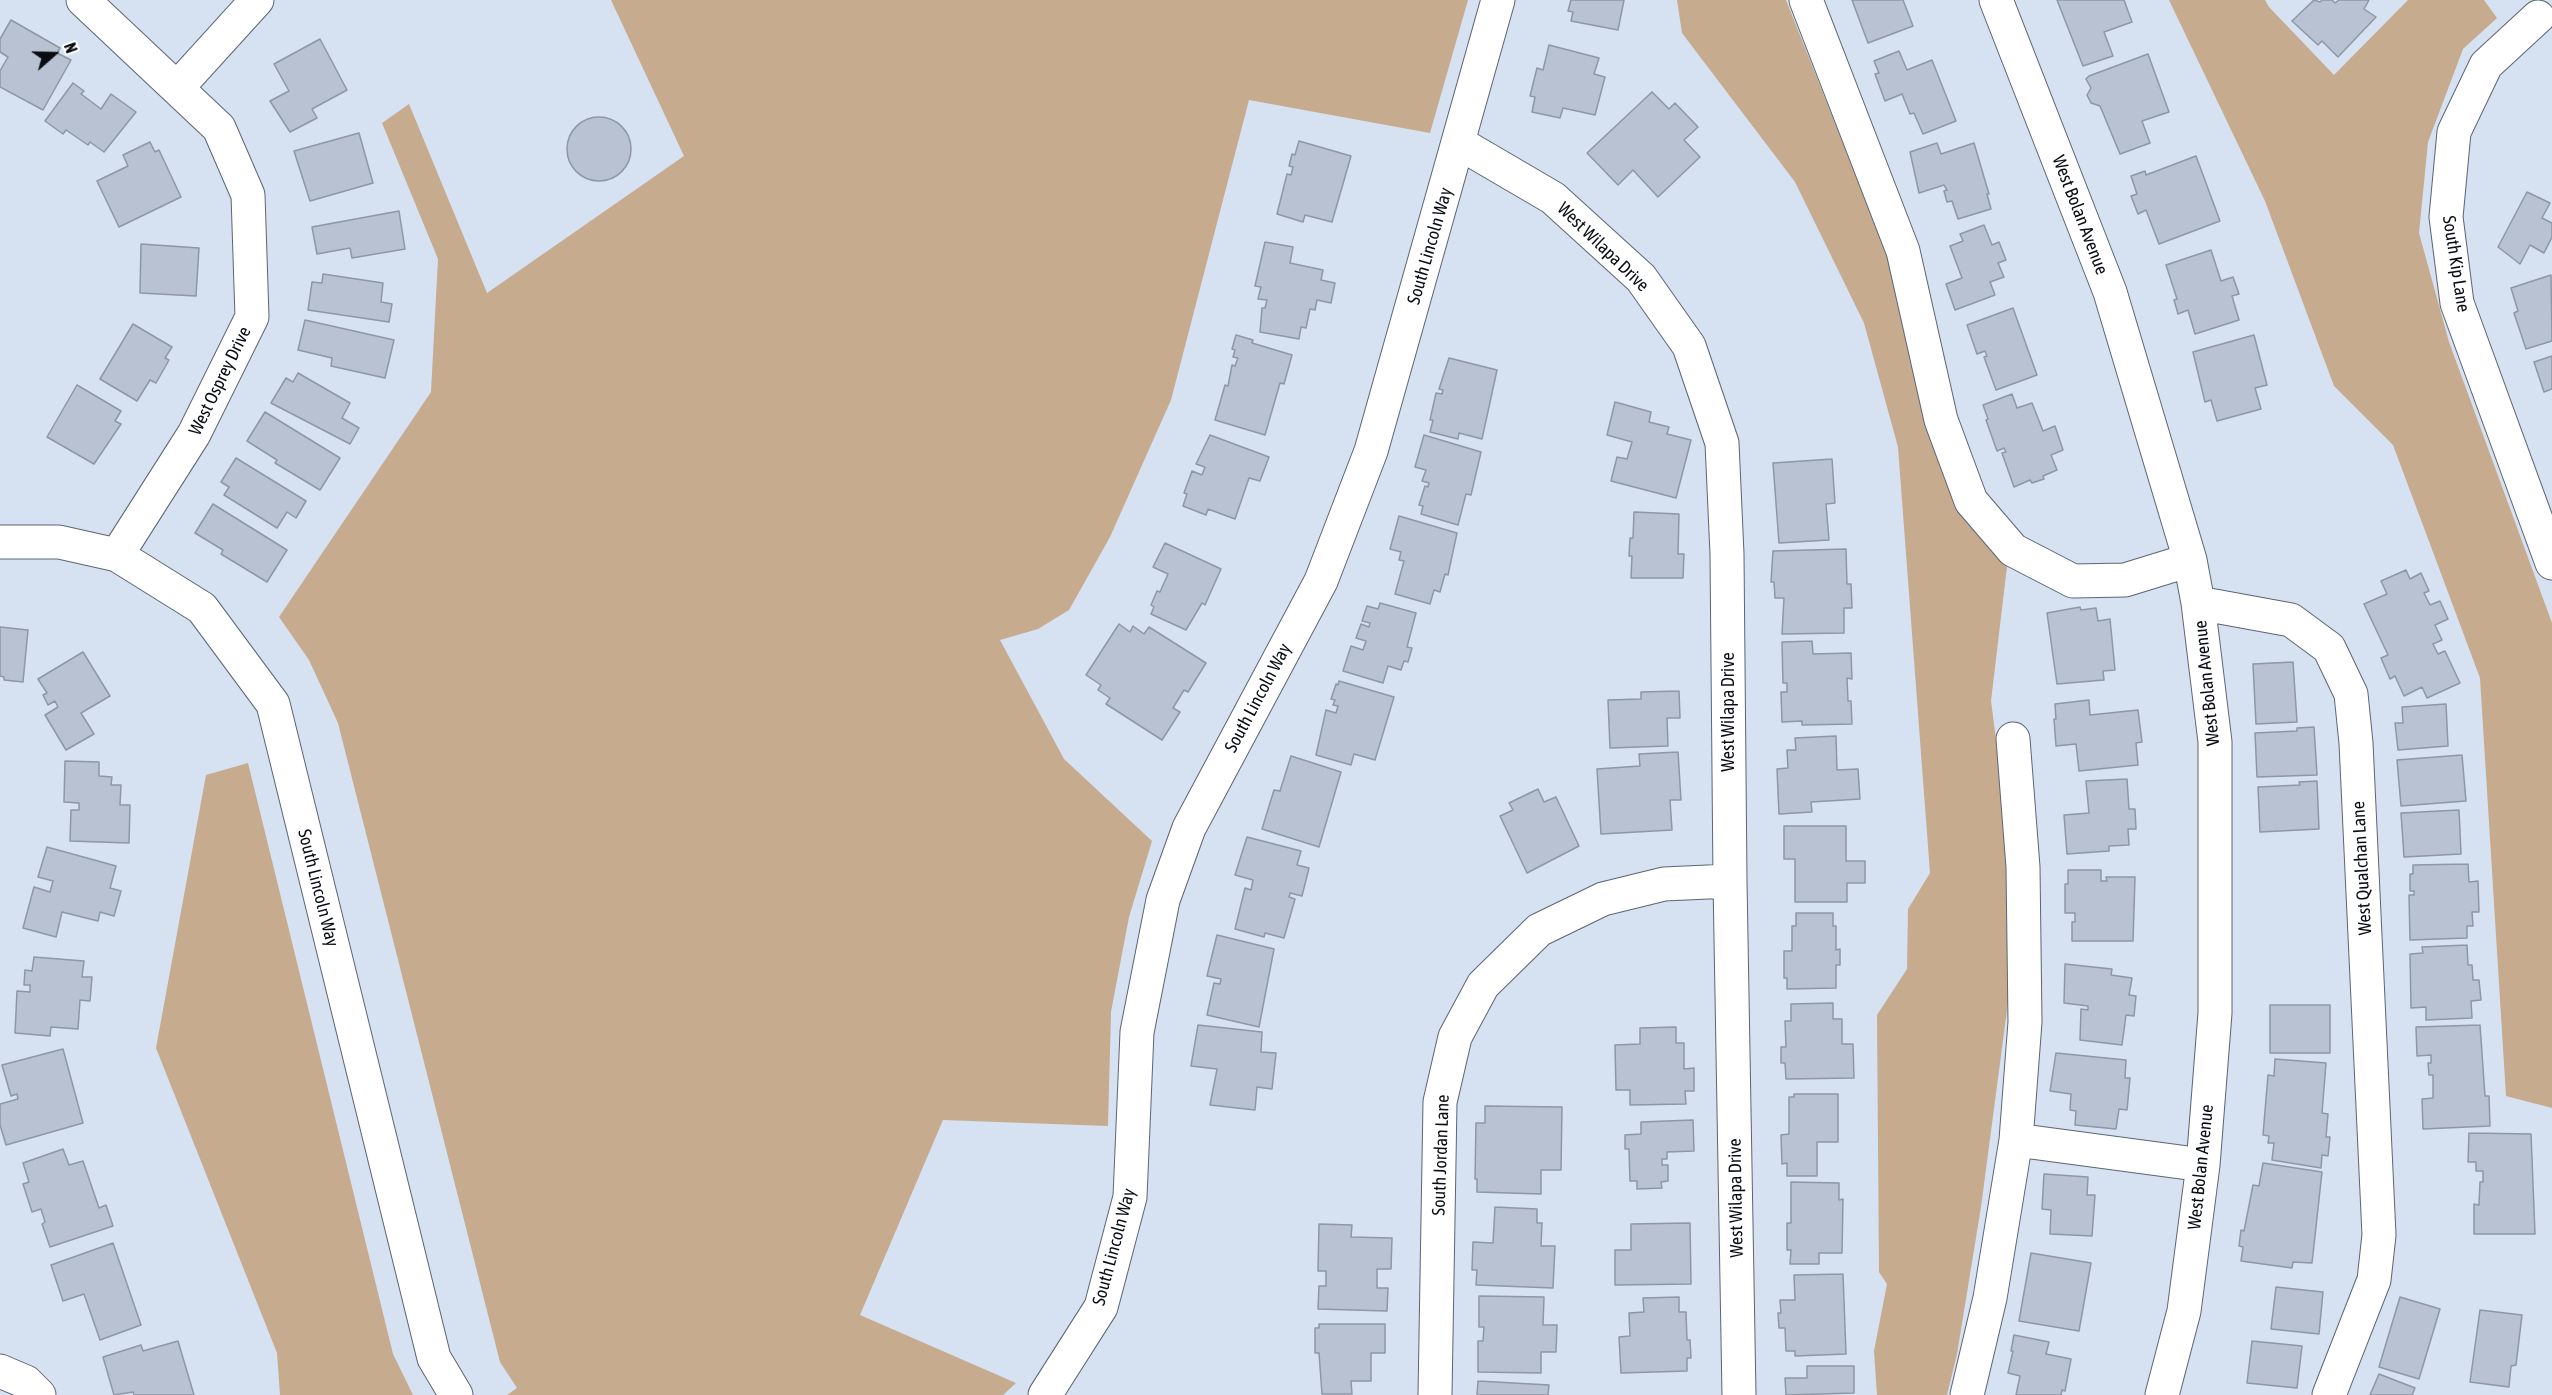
<!DOCTYPE html>
<style>
body{margin:0}
#map{position:relative;width:2552px;height:1395px;overflow:hidden;background:#d6e1f1;font-family:"Asap Condensed",sans-serif}
canvas{display:block}
.north{position:absolute;left:24px;top:24px;width:60px;height:60px;-webkit-text-stroke:4px #fff;paint-order:stroke;rotate:70deg;font-size:16px;font-weight:700;line-height:24px;text-align:center;color:#090d12}
.north::after{content:'';display:block;margin:auto;width:21px;height:27px;background:#090d12;clip-path:polygon(50% 0,100% 100%,50% 72%,0 100%)}
</style>
<div id="map">
<canvas width="2552" height="1395"></canvas>
<div class="north">N</div>
</div>
<script>
const c = document.querySelector('canvas').getContext('2d');
c.lineJoin = 'round';
function fill(path, color) {
  c.fillStyle = color;
  c.fill(path, 'evenodd');
}
function poly(rows) {
  const path = new Path2D();
  for (const r of rows) {
    if (r.length === 3) {
      path.moveTo(r[0] + r[2], r[1]);
      path.arc(r[0], r[1], r[2], 0, 2 * Math.PI);
      continue;
    }
    path.moveTo(r[0], r[1]);
    for (let i = 2; i < r.length; i += 2) path.lineTo(r[i], r[i + 1]);
  }
  return path;
}
function stroke(path, color, width, dash) {
  c.strokeStyle = color;
  c.lineWidth = width;
  c.lineCap = dash ? 'butt' : 'round';
  c.setLineDash(dash || []);
  c.stroke(path);
}
function label(font, color, halo, rows, align = 'center') {
  c.font = font + ' "Asap Condensed",sans-serif';
  c.lineWidth = 6;
  c.setLineDash([]);
  c.textBaseline = 'middle';
  c.strokeStyle = halo;
  c.fillStyle = color;
  for (const [text, x, y, turn = 0] of rows) {
    c.save();
    c.translate(x, y);
    c.rotate((+turn || 0) * Math.PI / 180);
    c.textAlign = isNaN(turn) ? turn : align;
    if (halo) c.strokeText(text, 0, 0);
    c.fillText(text, 0, 0);
    c.restore();
  }
}
fill(poly([
 [611,0,1468,0,1430,133,1249,100,1171,400,1110,537,1069,610,1038,629,1000,640,1064,759,1152,841,1129,917,1111,1012,1108,1126,943,1120,860,1315,1016,1383,1003,1395,507,1395,517,1388,500,1362,338,723,309,660,279,617,431,392,438,259,382,123,409,104,487,293,684,156],
 [1677,0,1786,0,2008,558,1991,701,2006,816,2009,995,1981,1207,1957,1354,1947,1395,1877,1395,1874,1351,1887,1284,1879,1272,1877,1015,1907,969,1908,909,1930,873,1898,447,1864,323,1795,182,1682,33],
 [2169,0,2265,0,2269,7,2334,75,2408,0,2484,0,2497,18,2463,49,2428,142,2419,233,2449,342,2552,623,2552,1108,2506,1096,2480,678,2393,445,2334,386,2265,201],
 [248,763,393,1354,413,1395,280,1395,277,1353,156,1048,206,775]
]), '#c6ab8e');
const building = poly([
 [1571,0,1624,0,1618,30,1571,21,1573,12,1568,11,1571,0],
 [1852,0,1903,0,1913,26,1868,43,1852,0],
 [2057,0,2124,0,2132,22,2104,32,2113,56,2083,66,2057,0],
 [2314,0,2320,2,2322,0,2332,0,2335,3,2339,0,2369,0,2364,9,2376,17,2338,57,2322,41,2318,45,2292,21,2314,0],
 [11,20,60,48,57,53,71,60,43,110,0,87,0,71,8,57,0,52,0,39,11,20],
 [320,39,347,90,312,109,317,118,290,132,270,101,289,91,274,64,320,39],
 [1549,45,1599,58,1594,74,1605,77,1595,115,1563,108,1560,118,1532,112,1535,97,1530,96,1537,68,1543,70,1549,45],
 [1899,51,1907,70,1932,60,1956,121,1923,134,1914,113,1910,114,1902,94,1885,101,1875,74,1879,73,1874,61,1899,51],
 [2148,54,2169,112,2142,121,2150,143,2120,154,2100,106,2091,103,2087,95,2091,88,2086,79,2089,76,2148,54],
 [73,83,84,91,81,94,101,109,111,94,136,112,104,152,90,142,88,145,66,130,63,134,45,121,73,83],
 [1652,92,1669,109,1675,103,1698,127,1684,140,1700,157,1658,197,1633,170,1618,185,1587,153,1652,92],
 [599,149,32],
 [359,133,373,183,310,201,294,151,359,133],
 [1299,141,1351,156,1332,222,1305,215,1303,222,1277,214,1287,174,1291,175,1293,167,1289,166,1292,154,1295,155,1299,141],
 [150,142,155,152,159,150,181,197,119,227,97,181,128,166,123,155,150,142],
 [1937,143,1941,154,1974,143,1989,194,1987,194,1991,209,1958,219,1952,201,1947,202,1944,191,1947,190,1944,185,1919,193,1910,152,1937,143],
 [2196,156,2220,221,2159,244,2146,210,2138,214,2131,196,2137,194,2131,176,2145,171,2146,175,2196,156],
 [2527,192,2550,203,2542,218,2552,223,2552,237,2544,253,2530,245,2520,264,2498,247,2527,192],
 [399,211,405,249,352,258,350,248,317,254,312,227,399,211],
 [1984,225,1992,245,1999,242,2006,260,1998,263,2004,277,1990,282,1995,295,1955,310,1946,284,1962,278,1950,246,1963,241,1960,234,1984,225],
 [1265,242,1293,247,1290,263,1323,270,1321,280,1335,283,1331,303,1317,300,1315,310,1310,309,1306,328,1301,327,1299,339,1260,332,1262,308,1265,308,1267,300,1258,299,1261,287,1255,286,1265,242],
 [141,244,199,248,196,296,140,293,141,244],
 [2211,250,2221,281,2233,277,2239,294,2232,296,2239,320,2195,334,2188,310,2178,314,2174,300,2177,299,2166,265,2211,250],
 [323,274,383,283,381,302,392,304,389,322,308,310,312,282,322,283,323,274],
 [2551,275,2552,341,2526,349,2514,313,2518,311,2511,288,2551,275],
 [2013,308,2037,375,1996,390,1984,357,1987,356,1985,351,1977,354,1967,325,2013,308],
 [305,320,394,340,385,378,331,366,332,358,298,350,305,320],
 [133,324,172,347,165,358,169,360,156,383,150,380,137,401,100,379,133,324],
 [1236,335,1253,340,1252,343,1292,355,1284,384,1280,383,1265,435,1215,420,1225,385,1228,386,1232,365,1235,366,1238,358,1233,357,1235,350,1232,349,1236,335],
 [2254,335,2267,385,2255,388,2261,409,2217,421,2211,400,2205,402,2193,352,2254,335],
 [2552,356,2552,389,2544,392,2534,362,2552,356],
 [1449,358,1497,370,1482,439,1459,433,1458,439,1430,432,1433,420,1430,420,1436,393,1442,394,1443,390,1439,389,1449,358],
 [298,373,350,403,342,418,359,428,350,444,271,403,286,378,293,382,298,373],
 [77,385,121,411,115,421,121,424,94,464,47,437,77,385],
 [2012,394,2017,408,2032,403,2043,431,2055,426,2063,450,2051,455,2057,470,2043,476,2044,479,2032,483,2030,480,2014,487,2002,453,2006,452,2004,448,1997,451,1986,420,1988,419,1983,405,2012,394],
 [1615,402,1651,412,1649,422,1669,427,1667,434,1691,440,1676,498,1611,481,1617,457,1627,459,1632,442,1607,435,1615,402],
 [265,412,340,458,320,490,275,463,277,460,247,441,265,412],
 [1210,435,1269,457,1260,481,1249,478,1235,519,1208,509,1206,515,1183,506,1187,494,1184,493,1192,471,1202,475,1205,467,1196,464,1210,435],
 [1424,435,1481,452,1471,495,1466,494,1458,525,1421,514,1423,506,1419,505,1425,486,1428,487,1429,483,1422,481,1426,470,1415,467,1424,435],
 [236,458,306,501,296,518,287,512,277,528,224,495,229,487,221,482,236,458],
 [1832,459,1835,503,1826,504,1829,540,1779,543,1773,463,1832,459],
 [213,504,287,550,267,582,221,554,223,550,195,533,213,504],
 [1634,512,1679,514,1678,554,1684,554,1683,578,1631,578,1632,556,1629,556,1630,538,1633,538,1634,512],
 [1399,516,1457,533,1448,575,1445,574,1440,592,1434,590,1430,604,1395,594,1404,561,1399,560,1401,552,1390,549,1399,516],
 [1165,543,1221,569,1205,605,1202,603,1186,630,1151,614,1154,607,1151,605,1157,591,1160,592,1168,574,1153,567,1165,543],
 [1846,549,1847,584,1851,584,1852,608,1844,608,1844,633,1782,634,1784,598,1775,598,1774,582,1771,582,1773,551,1846,549],
 [2406,570,2410,579,2421,573,2429,591,2424,593,2430,605,2440,601,2448,619,2435,625,2442,640,2433,644,2438,654,2445,651,2460,683,2427,698,2422,687,2404,696,2395,676,2390,679,2381,658,2388,655,2364,604,2387,594,2381,581,2406,570],
 [1380,603,1416,613,1407,647,1412,648,1408,662,1404,661,1401,670,1388,666,1383,683,1343,671,1351,646,1363,650,1366,641,1356,638,1361,624,1369,627,1370,623,1362,621,1367,606,1378,609,1380,603],
 [2080,607,2081,610,2096,608,2098,621,2110,619,2115,670,2103,671,2104,680,2057,684,2047,613,2080,607],
 [1119,624,1130,632,1133,626,1144,634,1149,627,1206,663,1188,692,1184,690,1173,708,1180,712,1162,740,1106,704,1110,698,1098,690,1101,685,1086,675,1119,624],
 [0,627,28,630,23,682,4,680,4,677,0,676,0,627],
 [1812,641,1813,654,1851,653,1852,679,1847,678,1848,701,1851,701,1852,724,1802,725,1802,721,1782,722,1781,692,1787,692,1787,683,1783,683,1782,642,1812,641],
 [83,652,110,696,81,713,94,734,66,750,45,715,58,707,55,701,48,705,43,695,47,693,38,679,83,652],
 [2293,662,2297,722,2256,724,2253,664,2293,662],
 [1339,681,1394,697,1375,760,1354,754,1351,765,1316,755,1326,710,1336,713,1338,706,1333,705,1335,700,1331,699,1336,684,1338,685,1339,681],
 [1679,691,1680,718,1667,718,1668,746,1610,748,1608,700,1641,699,1641,692,1679,691],
 [2089,700,2090,715,2138,710,2142,742,2136,743,2138,765,2079,771,2076,744,2056,746,2054,719,2056,719,2055,704,2089,700],
 [2446,704,2448,746,2398,750,2395,723,2403,723,2402,707,2446,704],
 [2314,727,2317,775,2257,777,2255,733,2297,731,2297,728,2314,727],
 [1836,736,1837,770,1858,769,1860,799,1811,802,1812,812,1779,814,1777,769,1788,768,1787,750,1796,750,1795,738,1836,736],
 [1678,752,1681,800,1670,800,1672,830,1601,834,1597,769,1640,766,1639,754,1678,752],
 [2462,755,2466,801,2401,806,2397,760,2462,755],
 [1291,756,1341,772,1319,847,1262,829,1274,790,1280,791,1291,756],
 [65,761,99,762,99,776,112,777,111,785,121,785,120,805,130,805,129,843,70,841,71,810,79,810,79,803,64,802,65,761],
 [2127,779,2129,809,2135,809,2136,829,2128,829,2129,845,2109,846,2109,851,2067,854,2064,815,2089,813,2086,781,2127,779],
 [2317,781,2319,829,2260,832,2258,787,2300,785,2299,782,2317,781],
 [1538,789,1544,802,1556,797,1579,846,1527,873,1500,816,1513,810,1509,803,1538,789],
 [2459,810,2461,854,2404,857,2401,813,2459,810],
 [1784,826,1846,826,1846,861,1865,861,1865,883,1847,883,1847,902,1795,902,1795,859,1784,859,1784,826],
 [1247,837,1301,851,1297,865,1309,868,1302,896,1290,893,1289,897,1295,899,1284,938,1265,933,1264,937,1235,929,1245,888,1251,890,1253,880,1235,875,1247,837],
 [47,847,116,866,110,888,121,891,114,916,100,912,98,921,62,912,56,937,23,928,34,887,50,892,53,881,38,877,47,847],
 [2468,864,2469,882,2478,881,2479,912,2472,912,2473,926,2467,926,2467,938,2410,940,2409,895,2414,895,2414,891,2410,891,2410,874,2413,874,2413,865,2468,864],
 [2068,870,2101,870,2101,881,2107,881,2106,877,2135,877,2133,941,2072,941,2072,922,2075,922,2075,913,2065,913,2065,884,2068,884,2068,870],
 [1796,913,1833,913,1833,926,1836,926,1836,950,1840,949,1840,965,1836,965,1836,988,1787,989,1787,978,1784,978,1784,951,1792,951,1792,926,1796,926,1796,913],
 [1217,935,1274,949,1259,1027,1207,1015,1214,983,1220,984,1221,979,1207,976,1217,935],
 [2467,945,2468,965,2472,965,2473,980,2479,980,2481,1000,2471,1001,2472,1018,2426,1020,2426,1007,2411,1008,2410,954,2423,953,2422,947,2467,945],
 [34,957,84,961,82,977,92,977,90,1001,80,1000,78,1029,51,1027,50,1036,15,1033,17,991,30,992,30,985,24,985,25,970,32,971,34,957],
 [2065,964,2112,969,2111,975,2132,978,2129,995,2136,996,2134,1016,2126,1015,2122,1045,2080,1040,2081,1009,2088,1010,2088,1006,2064,1003,2065,964],
 [1833,1003,1833,1019,1842,1019,1842,1044,1853,1044,1854,1078,1786,1079,1785,1063,1781,1063,1781,1047,1786,1047,1785,1021,1791,1021,1791,1004,1833,1003],
 [2270,1005,2330,1005,2330,1053,2270,1053,2270,1005],
 [1198,1025,1262,1032,1261,1052,1276,1053,1272,1089,1257,1087,1255,1110,1210,1105,1217,1069,1191,1066,1198,1025],
 [2480,1025,2485,1096,2489,1096,2490,1126,2423,1129,2422,1099,2433,1098,2433,1075,2429,1075,2428,1063,2431,1063,2431,1055,2417,1056,2416,1027,2480,1025],
 [1676,1027,1676,1043,1684,1043,1684,1069,1694,1068,1694,1091,1685,1091,1686,1104,1630,1105,1630,1090,1616,1090,1615,1045,1640,1044,1640,1028,1676,1027],
 [63,1049,83,1123,6,1145,0,1125,0,1104,18,1099,17,1094,11,1096,2,1065,63,1049],
 [2056,1053,2126,1060,2125,1078,2130,1078,2127,1110,2119,1109,2116,1129,2075,1125,2076,1111,2070,1110,2071,1094,2050,1091,2056,1053],
 [2275,1059,2326,1063,2322,1113,2328,1114,2326,1137,2330,1137,2328,1156,2322,1155,2321,1168,2272,1160,2274,1143,2268,1143,2269,1136,2263,1135,2268,1075,2274,1076,2275,1059],
 [1794,1094,1838,1094,1838,1142,1817,1142,1817,1176,1787,1176,1787,1163,1782,1164,1781,1135,1789,1134,1789,1097,1794,1097,1794,1094],
 [1485,1106,1562,1107,1561,1170,1541,1170,1541,1194,1477,1192,1477,1179,1475,1179,1476,1123,1485,1123,1485,1106],
 [1693,1120,1694,1151,1667,1152,1667,1159,1662,1159,1662,1165,1668,1165,1668,1181,1661,1182,1662,1188,1637,1189,1637,1181,1630,1181,1629,1149,1625,1149,1625,1135,1641,1134,1641,1122,1693,1120],
 [2469,1133,2531,1134,2535,1234,2474,1234,2474,1204,2479,1205,2480,1182,2483,1182,2483,1171,2476,1171,2476,1162,2468,1162,2469,1133],
 [63,1149,69,1165,83,1161,99,1208,106,1205,113,1226,50,1247,42,1224,45,1222,41,1209,32,1212,23,1184,29,1182,23,1163,63,1149],
 [2263,1163,2322,1172,2312,1263,2293,1262,2292,1268,2241,1261,2243,1247,2239,1246,2241,1230,2244,1231,2253,1185,2259,1186,2263,1163],
 [2044,1174,2088,1177,2087,1195,2095,1195,2092,1236,2050,1234,2051,1210,2042,1209,2044,1174],
 [1791,1182,1839,1183,1839,1200,1843,1199,1842,1253,1819,1253,1819,1264,1790,1264,1791,1250,1787,1250,1787,1223,1791,1223,1791,1182],
 [1495,1207,1537,1209,1537,1223,1542,1223,1541,1246,1555,1246,1553,1288,1476,1285,1477,1270,1472,1270,1473,1242,1493,1243,1495,1207],
 [1690,1223,1691,1284,1615,1285,1615,1250,1631,1250,1631,1224,1690,1223],
 [1319,1224,1352,1225,1351,1237,1392,1238,1391,1269,1377,1269,1377,1288,1388,1288,1387,1311,1318,1309,1319,1286,1326,1286,1326,1271,1318,1271,1319,1224],
 [113,1243,141,1325,100,1340,84,1294,63,1301,51,1265,113,1243],
 [2031,1253,2091,1263,2079,1331,2019,1321,2031,1253],
 [1843,1274,1846,1354,1795,1356,1795,1351,1786,1351,1785,1328,1779,1328,1778,1313,1781,1313,1780,1300,1795,1300,1794,1275,1843,1274],
 [2276,1287,2323,1292,2319,1334,2271,1329,2276,1287],
 [1479,1296,1544,1297,1543,1325,1557,1325,1556,1352,1541,1352,1541,1373,1478,1372,1478,1341,1483,1341,1484,1327,1479,1327,1479,1296],
 [1679,1297,1679,1312,1686,1312,1687,1340,1690,1340,1691,1358,1687,1358,1687,1371,1621,1373,1619,1337,1630,1336,1629,1313,1644,1312,1643,1298,1679,1297],
 [2400,1297,2440,1309,2419,1379,2379,1367,2400,1297],
 [2480,1310,2522,1315,2516,1365,2511,1366,2509,1387,2470,1382,2480,1310],
 [1319,1324,1385,1324,1385,1353,1371,1353,1371,1381,1351,1381,1352,1394,1322,1394,1319,1353,1315,1353,1315,1328,1319,1328,1319,1324],
 [2014,1335,2049,1342,2046,1354,2071,1359,2065,1391,2062,1390,2061,1395,2016,1395,2020,1376,2008,1373,2013,1351,2011,1351,2014,1335],
 [178,1341,194,1395,134,1395,133,1392,114,1395,103,1357,141,1345,143,1351,178,1341],
 [2252,1341,2302,1346,2297,1388,2247,1383,2252,1341],
 [1807,1366,1854,1366,1854,1393,1786,1395,1785,1378,1807,1378,1807,1366],
 [2379,1374,2415,1388,2412,1395,2370,1395,2379,1374],
 [1478,1381,1549,1385,1548,1395,1477,1395,1478,1381]
]);
fill(building, '#b8c2d2');
stroke(building, '#8d97a6', 1.5);
const minor = poly([
 [83,0,219,128,248,195,252,317,194,434,117,555],
 [1806,0,1903,251,1941,420,1971,501,2013,550,2073,581,2125,580,2190,560],
 [1996,0,2110,292,2190,560,2198,603,2215,742,2215,1013,2203,1165,2184,1311,2162,1395],
 [2538,17,2486,65,2454,132,2446,217,2457,303,2552,563],
 [177,88,257,0],
 [1459,143,1553,198,1641,278,1689,346,1722,443,1727,554,1730,881,1739,1395],
 [0,542,59,542,117,555,202,608,273,704,434,1358,456,1395],
 [2198,603,2291,620,2329,648,2351,694,2356,743,2379,1235,2374,1280,2329,1395],
 [2016,1140,2203,1165],
 [0,1371,26,1382,39,1395],
 [1045,1395,1101,1307,1130,1197,1137,1032,1163,900,1189,828,1321,581,1371,451,1498,0],
 [1435,1395,1440,1102,1455,1037,1483,985,1539,930,1603,899,1664,884,1730,881],
 [1967,1395,1990,1298,2016,1140,2025,1022,2023,867,2013,739]
]);
stroke(minor, '#5c6573', 35);
stroke(minor, '#fff', 33);
label('18px', '#090d12', '#fff', [
 ["West Bolan Avenue",2080,215,69],
 ["South Lincoln Way",1430,246,-74],
 ["West Wilapa Drive",1603,247,44],
 ["South Kip Lane",2456,264,81],
 ["West Osprey Drive",220,381,-64],
 ["West Bolan Avenue",2207,683,-96],
 ["South Lincoln Way",1258,698,-62],
 ["West Wilapa Drive",1728,712,-90],
 ["West Qualchan Lane",2362,868,-93],
 ["South Lincoln Way",318,888,76],
 ["South Jordan Lane",1441,1155,-88],
 ["West Bolan Avenue",2201,1167,-84],
 ["West Wilapa Drive",1736,1198,-91],
 ["South Lincoln Way",1114,1247,-75]
]);
</script>
